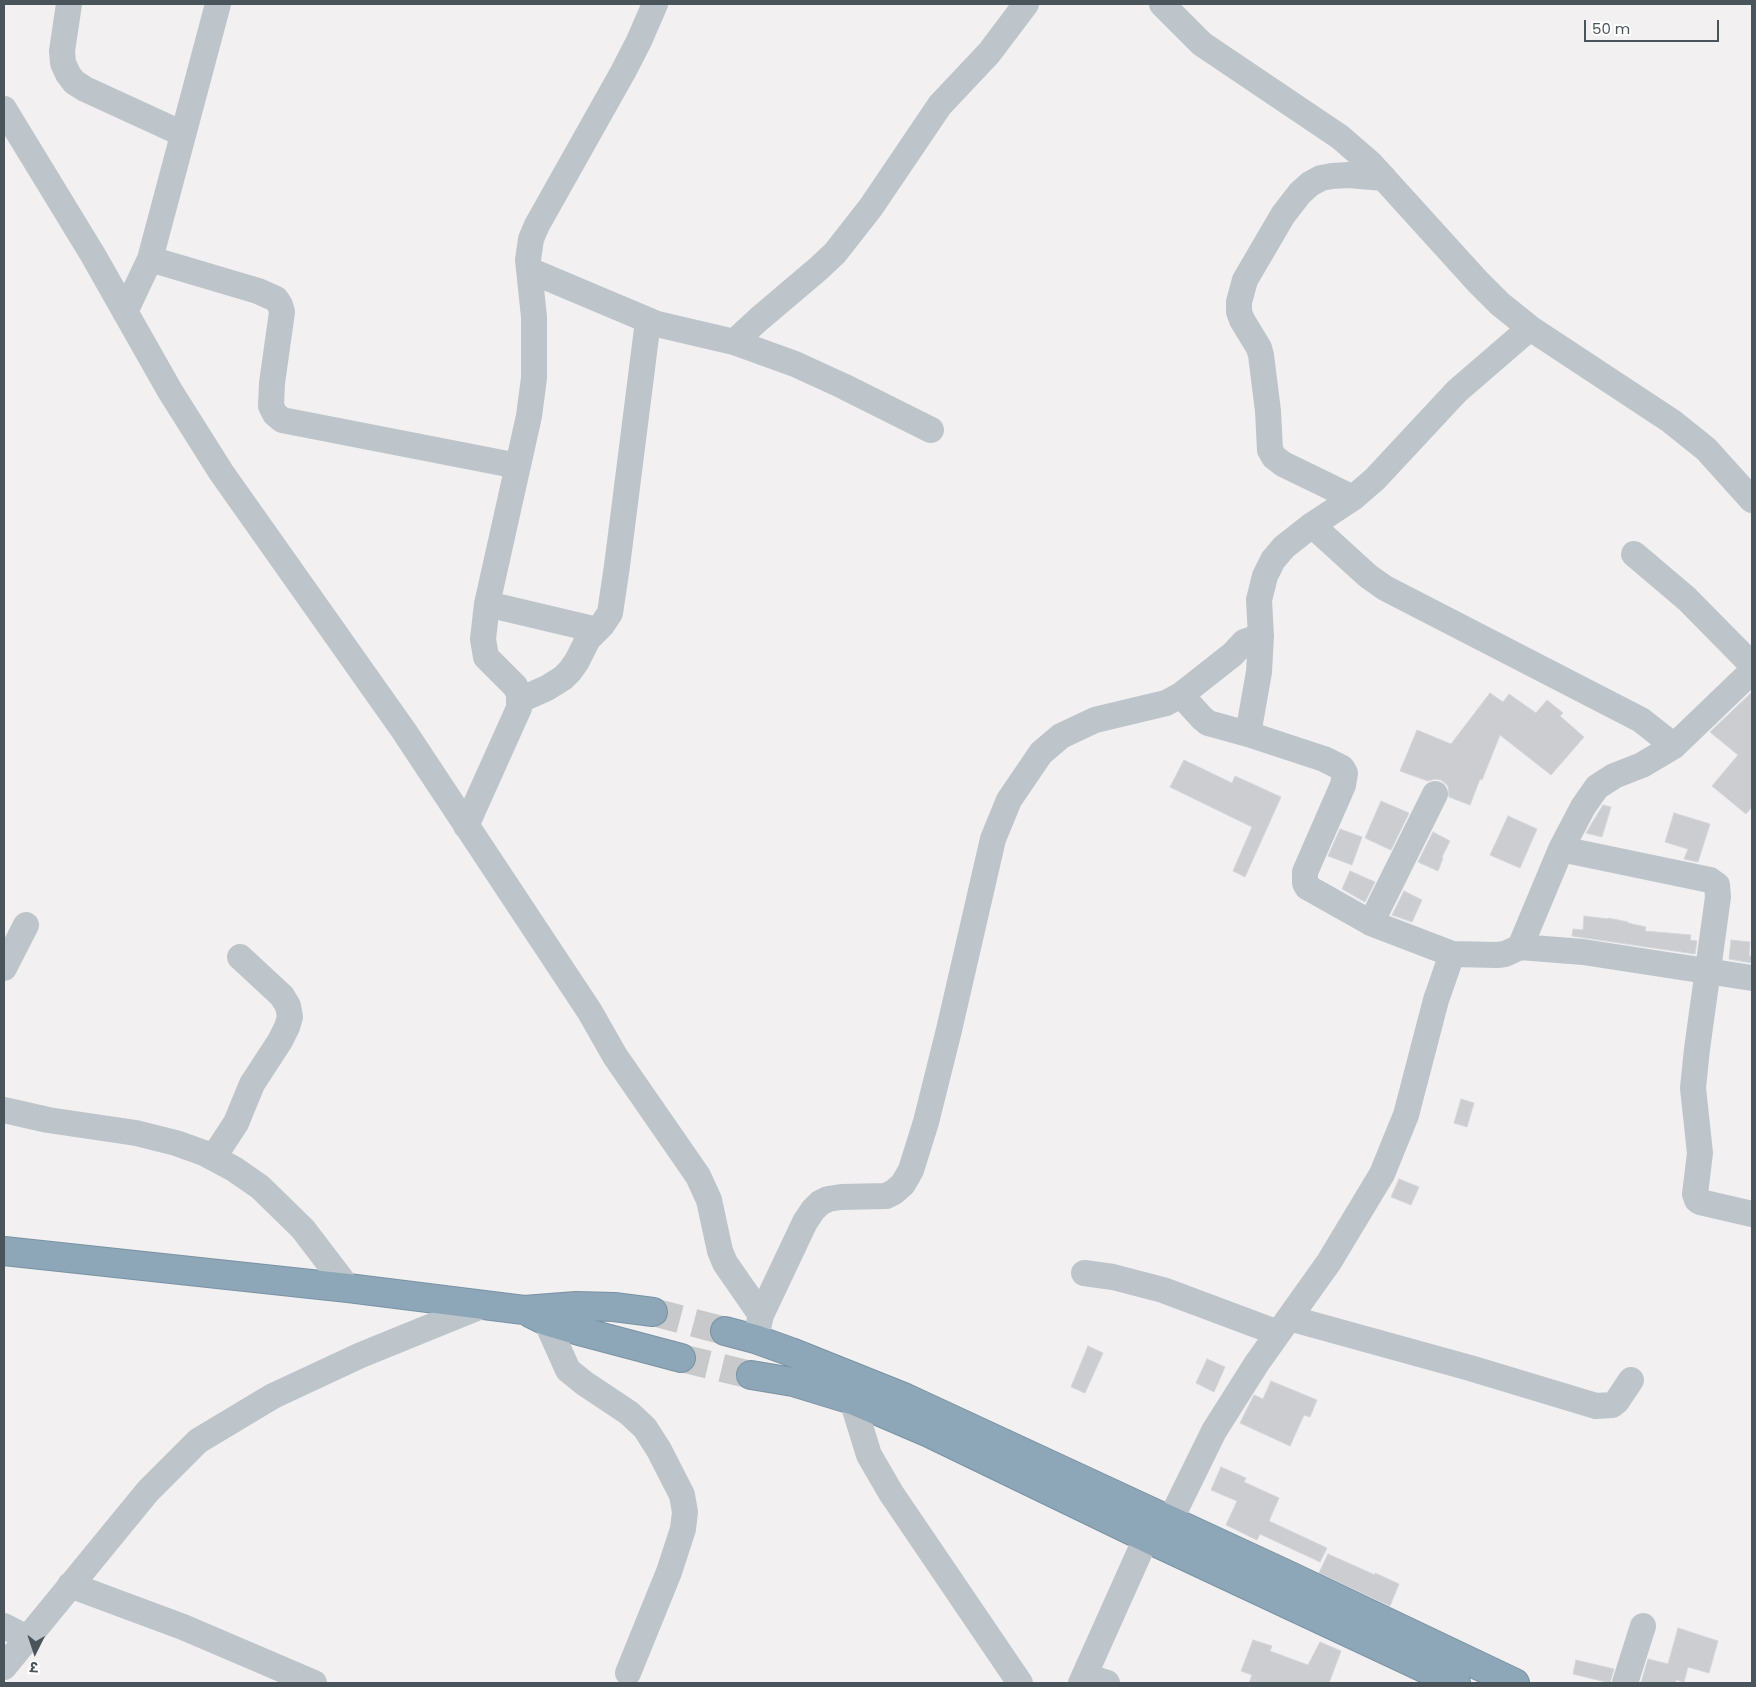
<!DOCTYPE html>
<meta charset="utf-8">
<style>
body{margin:0}
#map{position:relative;width:1756px;height:1687px;overflow:hidden;background:#f2f0f0;font-family:Poppins,"Noto Sans Devanagari",sans-serif}
canvas{display:block}
.frame{position:absolute;inset:0;border:5px solid #4a545b;pointer-events:none}
.north{position:absolute;left:10px;top:1627px;width:50px;height:50px;-webkit-text-stroke:4px #fff;paint-order:stroke;rotate:184deg;font-size:14px;font-weight:700;line-height:20px;text-align:center;color:#4a545b}
.north::after{content:'';display:block;margin:auto;width:18px;height:22px;background:#4a545b;clip-path:polygon(50% 0,100% 100%,50% 72%,0 100%)}
.scale{position:absolute;left:1584px;top:20px;width:135px;height:22px;box-sizing:border-box;border:2px solid #4a545b;border-top:0;padding-left:6px;font-size:15px;line-height:18px;white-space:nowrap;color:#4a545b;-webkit-text-stroke:4px #fff;paint-order:stroke}
</style>
<div id="map">
<canvas width="1756" height="1687"></canvas>
<div class="frame"></div>
<div class="north">उ</div>
<div class="scale">50 m</div>
</div>
<script>
const c = document.querySelector('canvas').getContext('2d');
c.lineJoin = 'round';
function fill(path, color) {
  c.fillStyle = color;
  c.fill(path, 'evenodd');
}
function poly(rows) {
  const path = new Path2D();
  for (const r of rows) {
    path.moveTo(r[0], r[1]);
    for (let i = 2; i < r.length; i += 2) path.lineTo(r[i], r[i + 1]);
  }
  return path;
}
function stroke(path, color, width, dash) {
  c.strokeStyle = color;
  c.lineWidth = width;
  c.lineCap = dash ? 'butt' : 'round';
  c.setLineDash(dash || []);
  c.stroke(path);
}
const building = poly([
 [1752,692,1752,807,1746,814,1712,786,1738,755,1710,732,1752,692],
 [1490,693,1503,702,1509,694,1536,713,1547,700,1563,713,1560,716,1584,737,1551,775,1500,735,1482,780,1480,779,1470,805,1449,797,1448,786,1441,780,1435,779,1428,781,1400,771,1417,730,1451,744,1490,693],
 [1184,760,1232,783,1235,776,1281,797,1245,877,1233,871,1252,827,1170,787,1184,760],
 [1381,801,1409,813,1391,850,1365,838,1381,801],
 [1603,805,1611,807,1602,837,1586,833,1603,805],
 [1674,813,1710,824,1698,862,1684,859,1688,849,1665,842,1674,813],
 [1508,816,1537,829,1520,868,1490,855,1508,816],
 [1340,829,1362,837,1352,865,1328,856,1340,829],
 [1433,832,1450,841,1442,857,1443,858,1438,871,1418,862,1433,832],
 [1350,871,1375,882,1365,902,1342,889,1350,871],
 [1404,891,1422,900,1412,922,1392,915,1404,891],
 [1584,916,1608,919,1608,918,1628,922,1628,923,1646,927,1645,931,1691,935,1690,940,1697,941,1695,954,1572,936,1573,929,1583,930,1584,916],
 [1731,940,1750,942,1749,956,1752,956,1752,963,1729,959,1731,940],
 [1461,1099,1474,1103,1467,1127,1454,1123,1461,1099],
 [1399,1179,1419,1187,1411,1205,1391,1197,1399,1179],
 [1088,1346,1103,1353,1085,1393,1071,1387,1088,1346],
 [1207,1359,1225,1367,1214,1392,1196,1383,1207,1359],
 [1271,1381,1317,1400,1310,1417,1304,1415,1290,1446,1240,1423,1254,1395,1263,1399,1271,1381],
 [1221,1467,1246,1478,1244,1482,1279,1498,1269,1521,1327,1548,1320,1562,1260,1534,1257,1540,1226,1525,1237,1501,1211,1490,1221,1467],
 [1328,1554,1375,1575,1375,1573,1399,1584,1390,1606,1319,1573,1328,1554],
 [1678,1628,1718,1641,1709,1673,1688,1667,1684,1682,1676,1680,1675,1683,1641,1683,1648,1659,1668,1664,1678,1628],
 [1253,1640,1272,1646,1270,1651,1308,1665,1320,1642,1341,1651,1329,1683,1249,1683,1252,1675,1241,1671,1253,1640],
 [1576,1660,1614,1669,1610,1683,1573,1674,1576,1660]
]);
fill(building, '#cbcdd1');
stroke(building, '#d4d6da', 1);
stroke(poly([
 [653,1312,725,1331],
 [681,1358,751,1375]
]), '#c8c9cb', 28, [28, 14]);
const highway = poly([
 [4,1251,348,1288,524,1310,576,1306,614,1307,653,1312],
 [530,1313,546,1321,583,1332,681,1358],
 [725,1331,755,1339,791,1352,906,1398,1288,1575,1515,1683],
 [751,1375,793,1382,852,1400,929,1433,1159,1544,1456,1683]
]);
stroke(highway, '#7892a4', 30);
stroke(poly([
 [69,4,62,51,63,63,68,74,74,82,85,89,183,134],
 [1162,4,1202,44,1340,137,1370,163,1478,282,1500,304,1530,328,1671,421,1706,449,1752,500],
 [4,109,93,255,170,391,221,472,404,731,590,1012,615,1056,698,1176,709,1200,720,1251,725,1263,761,1315],
 [150,259,258,291,276,299,280,305,282,312,272,383,271,406,275,414,282,420,518,466],
 [529,270,657,324,734,342,795,364,843,386,931,430],
 [125,312,150,259,218,4],
 [734,342,759,319,818,269,835,253,871,207,940,105,989,53,1026,4],
 [1353,498,1283,464,1274,457,1270,450,1268,411,1261,355,1259,348,1242,320,1239,312,1239,302,1245,280,1283,215,1300,193,1310,184,1321,178,1332,176,1348,175,1384,178],
 [1312,525,1368,576,1385,588,1641,720,1674,746],
 [1634,554,1687,599,1752,665],
 [487,604,597,630],
 [1261,636,1259,672,1248,734,1324,759,1342,768,1345,773,1343,785,1305,872,1305,883,1307,887,1371,923,1452,954,1497,955,1505,954,1520,947,1561,849,1583,807,1597,787,1614,776,1642,765,1674,746,1752,671],
 [1181,695,1202,718,1208,723,1248,734],
 [520,700,547,688,563,678,570,671,577,661,588,639,602,625,610,613,617,566,648,321],
 [466,826,519,708,519,694,515,686,486,657,483,639,487,604,529,416,534,378,534,317,528,260,531,239,537,225,623,72,639,41,655,4],
 [1561,849,1710,880,1717,885,1718,897,1697,1049,1693,1088,1700,1153,1695,1194,1697,1200,1700,1202,1752,1214],
 [1371,923,1435,794],
 [1520,947,1583,952,1752,978],
 [4,968,26,925],
 [4,1110,48,1120,136,1133,176,1143,204,1153,234,1169,260,1187,303,1229,348,1288],
 [213,1158,236,1123,252,1084,280,1041,287,1027,290,1017,288,1006,282,996,240,957],
 [1084,1273,1113,1277,1163,1290,1278,1333],
 [544,1309,546,1321,568,1370,584,1383,629,1413,645,1428,659,1450,682,1495,685,1512,683,1529,669,1572,628,1673],
 [1289,1318,1470,1368,1596,1406,1612,1405,1617,1401,1631,1380],
 [758,1328,761,1315,805,1222,813,1210,820,1203,828,1199,841,1197,886,1196,894,1192,903,1184,911,1170,926,1122,949,1030,993,839,1009,800,1041,753,1061,736,1095,720,1166,703,1181,695,1233,654,1244,642,1261,636,1259,600,1265,576,1273,560,1284,547,1312,525,1353,498,1375,479,1457,391,1530,328],
 [852,1400,869,1455,891,1493,1020,1683],
 [1161,1539,1214,1431,1257,1363,1329,1262,1382,1174,1406,1115,1436,1000,1452,954],
 [70,1585,183,1627,314,1683],
 [4,1626,27,1638],
 [4,1667,148,1491,198,1441,273,1396,361,1355,484,1305],
 [1085,1676,1107,1683],
 [1081,1683,1146,1538],
 [1625,1683,1643,1626]
]), '#bdc5cb', 26);
stroke(highway, '#8da7b8', 28);
</script>
